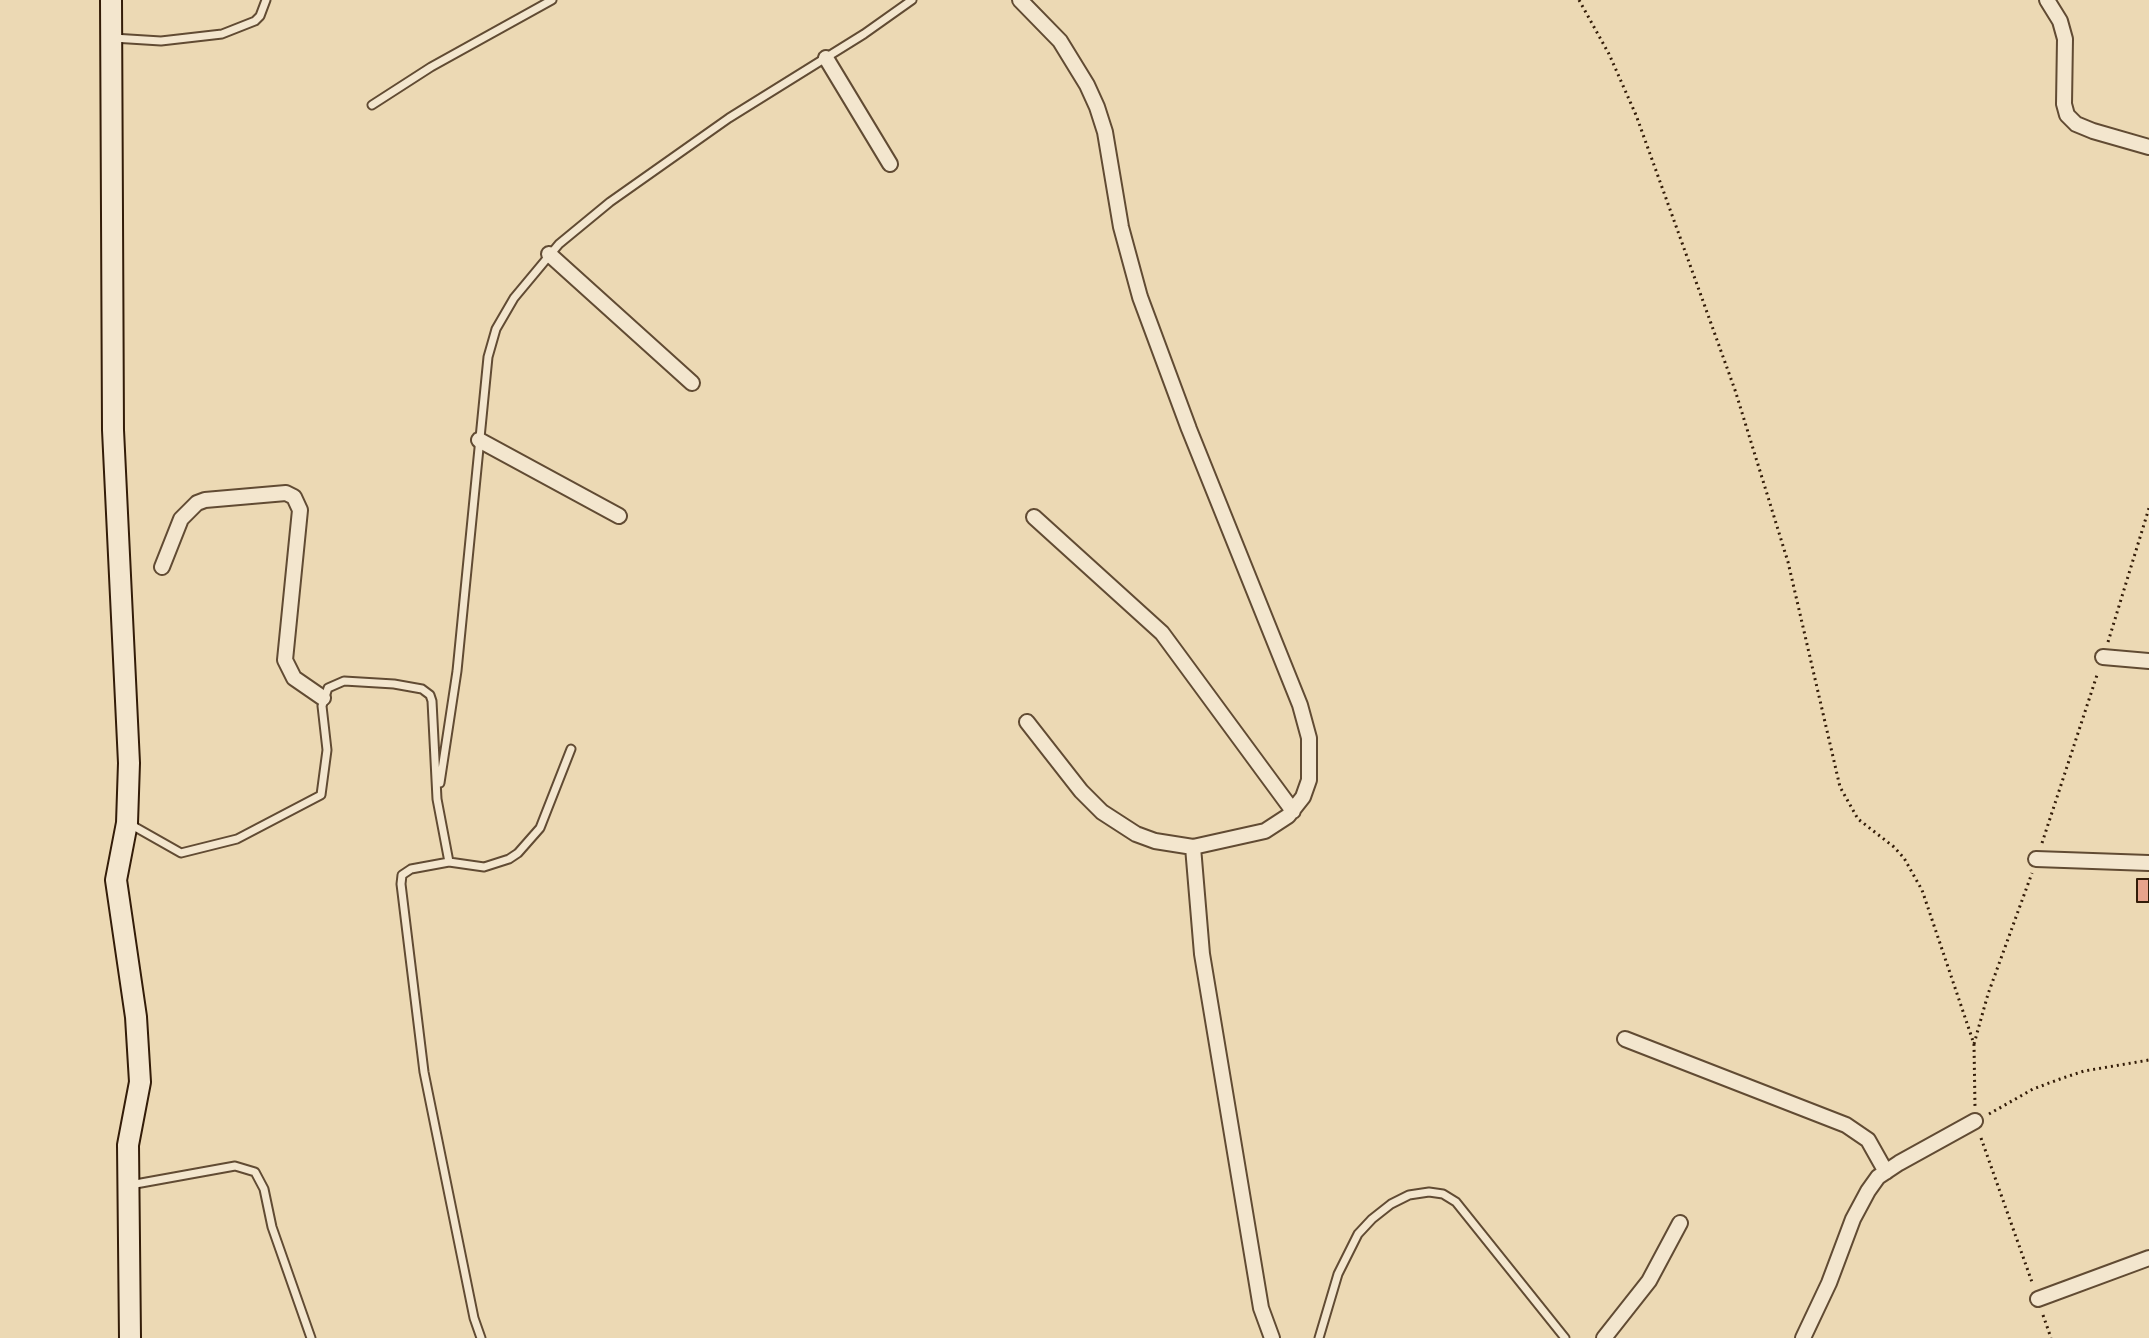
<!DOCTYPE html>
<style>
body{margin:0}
canvas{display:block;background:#ecd9b4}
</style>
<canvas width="2149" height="1338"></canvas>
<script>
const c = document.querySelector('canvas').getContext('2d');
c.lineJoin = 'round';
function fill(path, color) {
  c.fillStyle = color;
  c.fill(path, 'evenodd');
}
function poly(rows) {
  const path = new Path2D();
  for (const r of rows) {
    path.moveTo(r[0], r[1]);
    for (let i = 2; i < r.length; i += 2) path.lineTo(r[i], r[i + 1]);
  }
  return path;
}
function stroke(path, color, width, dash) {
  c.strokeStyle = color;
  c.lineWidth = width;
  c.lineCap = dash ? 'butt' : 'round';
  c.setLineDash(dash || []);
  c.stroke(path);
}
const building = poly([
 [2137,879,2149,879,2149,902,2137,902,2137,879]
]);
fill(building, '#e7a38c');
stroke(building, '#331c08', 2);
const lane = poly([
 [113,38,161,41,222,34,255,21,260,16,266,0],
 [372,105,431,67,552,0],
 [440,783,457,671,488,357,496,329,514,298,559,244,610,202,729,118,864,34,912,0],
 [128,823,181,853,237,839,321,795,327,750,322,706,328,688,344,681,394,684,422,689,430,695,432,701,437,799,449,862,411,869,402,875,401,884,424,1072,474,1318,481,1338],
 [449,862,484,867,509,859,518,853,540,828,571,749],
 [130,1185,235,1166,255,1172,264,1189,272,1227,311,1338],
 [1319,1338,1338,1274,1358,1234,1372,1219,1391,1204,1409,1195,1429,1192,1443,1194,1456,1202,1565,1338]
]);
const street = poly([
 [1020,0,1060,41,1087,85,1097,107,1105,132,1121,227,1140,297,1189,429,1300,705,1309,738,1309,780,1303,797,1288,816,1265,831,1193,847,1202,954,1261,1308,1272,1338],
 [2047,0,2060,21,2065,39,2064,104,2067,115,2076,124,2093,131,2149,147],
 [826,58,890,164],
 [549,254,692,383],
 [479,440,619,516],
 [1034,517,1162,633,1293,811],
 [162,567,181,519,197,503,205,500,286,493,294,497,300,510,285,660,294,678,323,698],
 [2103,657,2149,661],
 [1027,722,1081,791,1102,812,1136,834,1155,841,1193,847],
 [2036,859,2149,863],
 [1625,1039,1846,1125,1868,1140,1886,1172],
 [2038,1299,2149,1258],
 [1604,1338,1649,1281,1680,1223],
 [1803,1338,1829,1283,1853,1219,1868,1191,1878,1177,1899,1163,1975,1121]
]);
const secondary = poly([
 [111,0,113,430,129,763,127,823,116,880,136,1017,140,1082,128,1145,130,1338]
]);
stroke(lane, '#614b33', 11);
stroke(street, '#614b33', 18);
stroke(secondary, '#331c08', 24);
stroke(poly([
 [1579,0,1609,54,1636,115,1735,390,1788,562,1840,787,1858,819,1894,847,1904,858,1922,890,1974,1044,1975,1107],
 [2108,642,2149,508],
 [2042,843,2098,672],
 [1974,1044,1988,994,2032,873],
 [1989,1114,2033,1089,2060,1079,2084,1071,2149,1060],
 [1981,1138,2033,1285],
 [2043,1315,2051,1338]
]), '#331c08', 3, [2, 4]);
stroke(lane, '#f3e6ce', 7);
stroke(street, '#f3e6ce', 14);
stroke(secondary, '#f3e6ce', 20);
</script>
